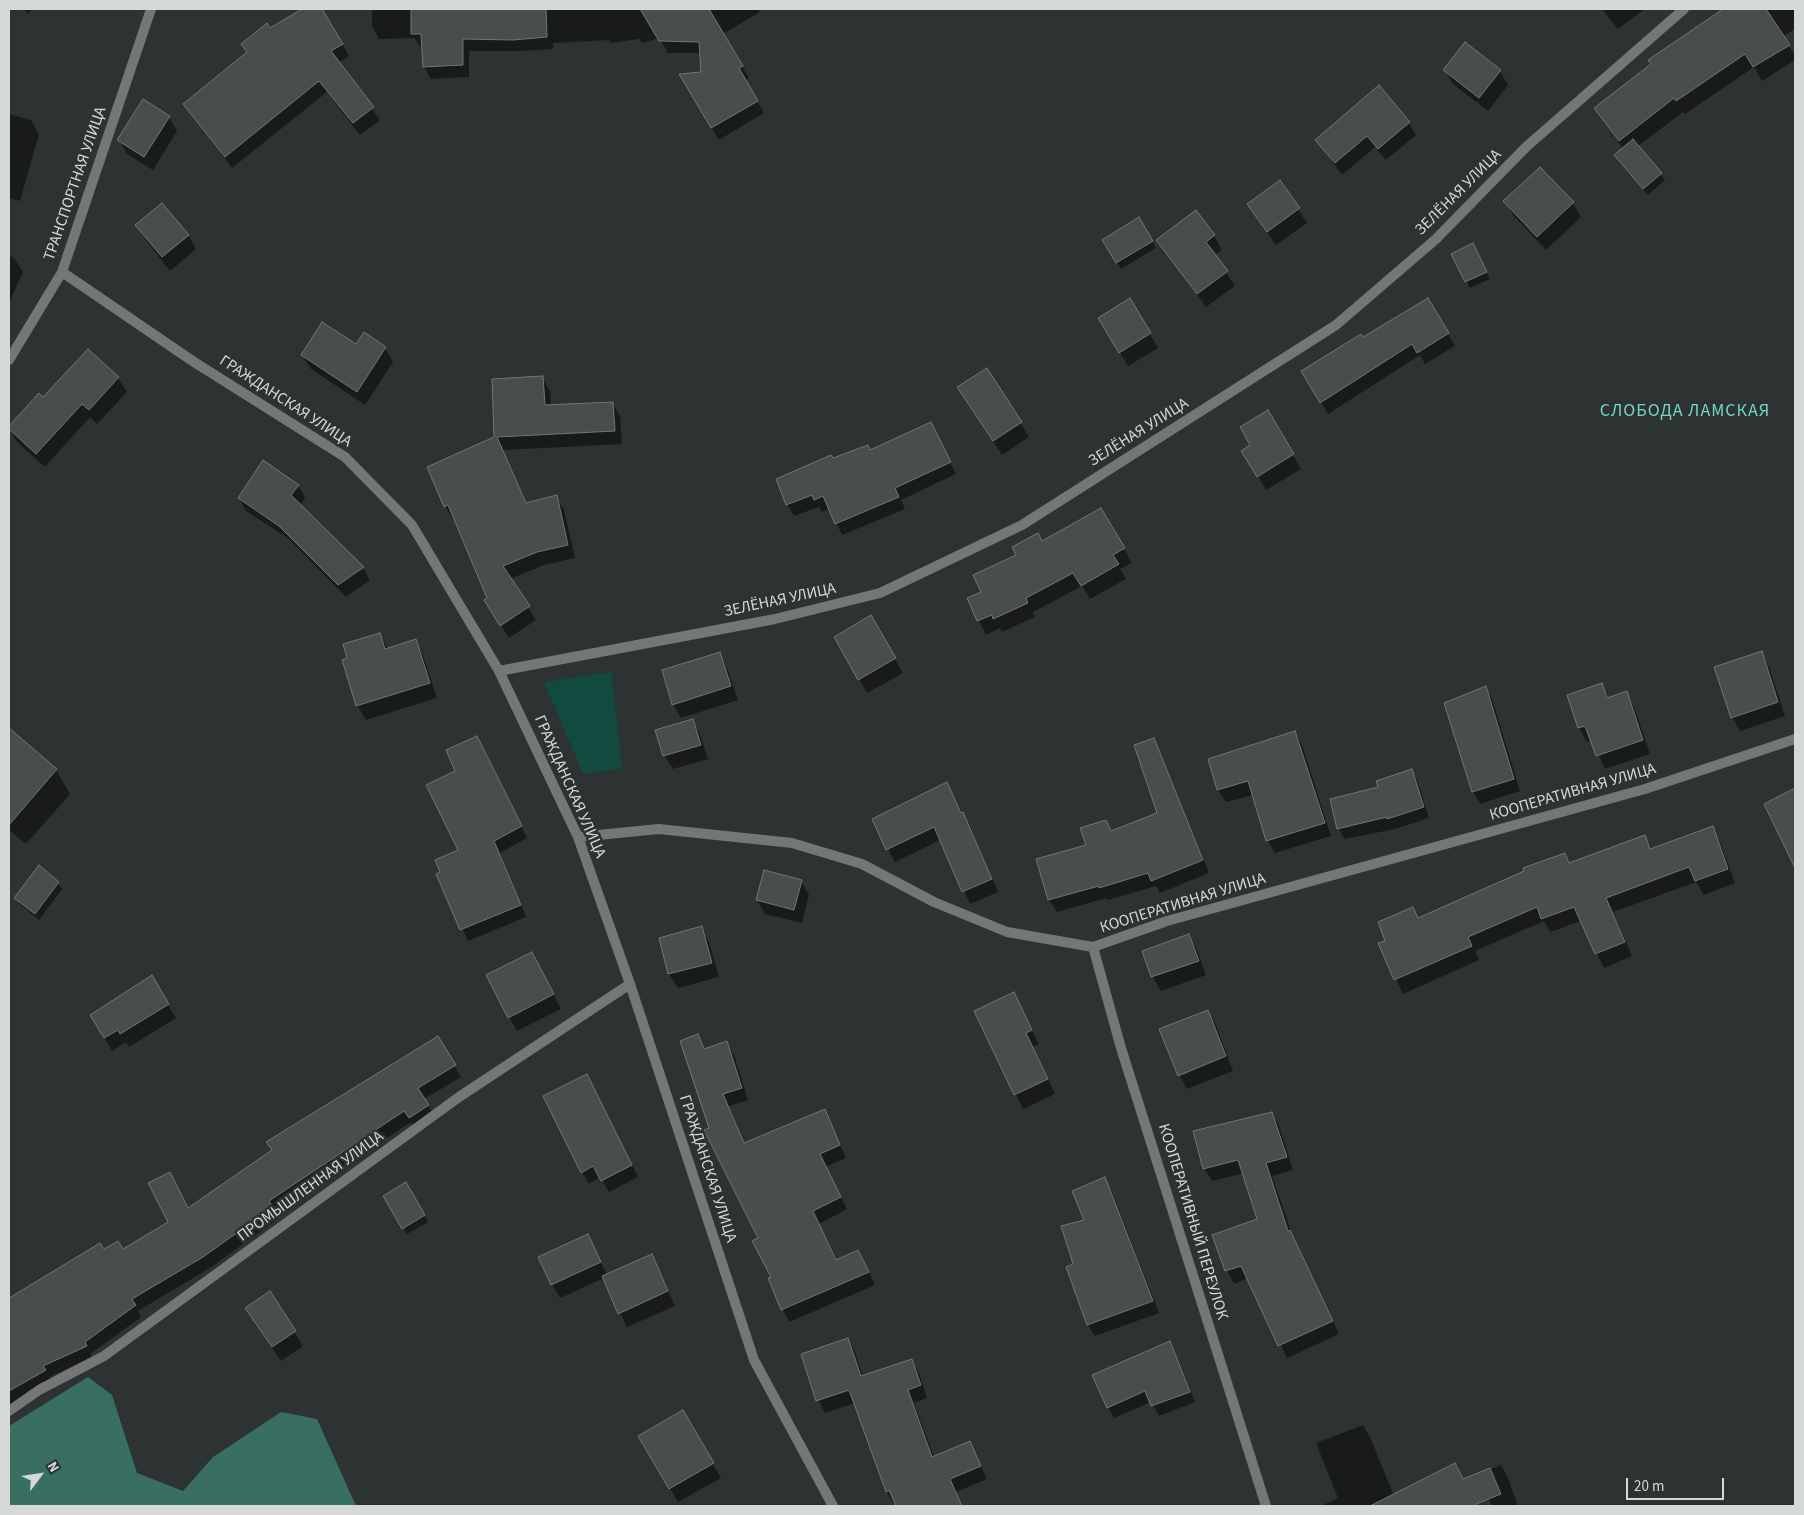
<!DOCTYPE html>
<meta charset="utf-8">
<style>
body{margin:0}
#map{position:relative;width:1804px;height:1515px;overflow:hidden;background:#2d3332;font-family:"Source Sans 3",sans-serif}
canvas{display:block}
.frame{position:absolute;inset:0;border:10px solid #d5d9d8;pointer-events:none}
.north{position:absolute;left:15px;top:1450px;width:50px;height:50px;-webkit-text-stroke:4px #2d3332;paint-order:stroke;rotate:59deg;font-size:14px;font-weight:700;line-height:20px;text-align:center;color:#d5d9d8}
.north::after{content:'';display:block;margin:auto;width:18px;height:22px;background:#d5d9d8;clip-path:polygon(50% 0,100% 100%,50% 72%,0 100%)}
.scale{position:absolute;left:1626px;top:1478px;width:98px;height:22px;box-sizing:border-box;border:2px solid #d5d9d8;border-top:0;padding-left:6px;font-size:15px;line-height:18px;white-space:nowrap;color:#d5d9d8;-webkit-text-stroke:4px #2d3332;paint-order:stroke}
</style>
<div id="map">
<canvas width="1804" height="1515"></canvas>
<div class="frame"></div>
<div class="north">N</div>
<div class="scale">20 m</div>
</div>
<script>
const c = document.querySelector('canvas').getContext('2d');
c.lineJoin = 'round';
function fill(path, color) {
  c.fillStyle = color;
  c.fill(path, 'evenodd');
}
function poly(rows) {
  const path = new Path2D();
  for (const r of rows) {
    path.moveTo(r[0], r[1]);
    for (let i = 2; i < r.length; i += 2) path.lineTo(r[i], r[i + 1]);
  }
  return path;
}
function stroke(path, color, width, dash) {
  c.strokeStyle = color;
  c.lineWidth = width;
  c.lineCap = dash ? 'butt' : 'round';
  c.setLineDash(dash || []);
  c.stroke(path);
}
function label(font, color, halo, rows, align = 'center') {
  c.font = font + ' "Source Sans 3",sans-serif';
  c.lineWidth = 5;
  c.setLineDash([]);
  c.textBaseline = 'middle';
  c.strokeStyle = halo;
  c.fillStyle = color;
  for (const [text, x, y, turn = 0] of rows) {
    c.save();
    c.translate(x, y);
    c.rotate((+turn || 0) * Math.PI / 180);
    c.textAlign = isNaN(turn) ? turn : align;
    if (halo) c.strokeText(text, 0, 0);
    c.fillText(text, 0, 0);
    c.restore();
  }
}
fill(poly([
 [611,672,622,768,583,774,544,682]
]), '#114b3f');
fill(poly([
 [88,1377,112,1395,137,1473,183,1491,213,1457,281,1412,317,1419,356,1506,9,1506,9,1426]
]), '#396f62');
fill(poly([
 [23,9,32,9,28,14],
 [304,9,321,9,349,56,338,63,380,120,360,135,327,92,232,168,184,104,248,53,270,29],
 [372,9,758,9,760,12,723,34,749,78,745,81,764,113,719,140,681,75,702,73,701,53,668,53,659,38,642,43,640,39,610,43,609,40,553,43,553,49,521,51,469,51,469,77,431,79,424,67,423,46,419,46,415,38,379,39,372,26],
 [1602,9,1645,9,1618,29],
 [1723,9,1795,9,1795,29,1783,36,1795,56,1795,60,1762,81,1754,67,1685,114,1683,112,1638,146,1665,180,1648,195,1619,162,1616,155,1623,149,1595,108,1653,65,1650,60],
 [1445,70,1500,71,1508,85,1488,111,1453,84],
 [9,114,31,120,39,134,20,201,9,198],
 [169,117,177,131,153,170,127,154,119,140],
 [1409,123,1416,135,1386,160,1375,147,1342,175,1317,140],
 [1540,169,1573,203,1581,217,1546,250,1513,215,1505,201],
 [1280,182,1307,223,1276,245,1248,205],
 [1139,219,1156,248,1121,269,1103,240],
 [137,225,188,235,196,249,170,271,145,239],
 [1214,236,1222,250,1214,255,1235,286,1206,307,1158,240],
 [1476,251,1490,279,1470,288,1452,254],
 [9,255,14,258,23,272,9,303],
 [1130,300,1158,348,1128,366,1099,318],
 [1428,300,1455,346,1425,364,1420,355,1328,414,1302,371,1363,339],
 [356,346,385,348,393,362,365,405,311,369,302,355],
 [88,350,118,378,127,392,97,424,90,417,45,467,17,442,9,428,39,395,43,399],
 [987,369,1029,437,1002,455,967,401],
 [542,378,550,391,551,406,612,403,620,416,622,444,503,450,527,504,556,497,564,510,575,558,544,565,510,579,536,620,509,638,493,613,455,518,453,519,445,506],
 [1267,412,1301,469,1266,490,1243,451,1252,446],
 [931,424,956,474,901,500,905,509,842,535,830,508,822,512,819,507,794,516,787,504,833,459,870,452],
 [298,485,305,498,300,506,363,568,370,580,346,597,288,538,246,511,239,498],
 [1101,509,1132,563,1120,569,1126,579,1090,599,1082,586,1033,612,1035,617,1002,632,1000,628,986,635,968,599,982,592,1018,556],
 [871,617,903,673,867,693,835,637],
 [380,635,388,649,415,641,423,655,437,698,366,720,357,705],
 [1761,652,1769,667,1785,716,1740,731,1732,717],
 [719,654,727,668,738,700,681,718,673,704],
 [1601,685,1609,699,1626,693,1634,707,1650,754,1605,769,1592,740,1587,742,1579,728,1568,696],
 [1485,687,1492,699,1520,791,1480,804,1473,792,1446,703],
 [692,720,700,734,708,759,673,769,664,755],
 [9,729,56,770,70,794,26,844,9,830],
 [1295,732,1302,745,1331,836,1275,853,1267,840,1253,795,1226,802,1218,790],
 [1153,739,1160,752,1209,873,1160,893,1156,886,1108,900,1106,898,1057,912,1049,900,1087,846,1112,832,1158,814],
 [484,749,527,838,500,853,526,917,468,941,438,875,460,851,456,771],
 [1412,771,1418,782,1429,818,1395,829,1345,839,1338,828,1379,788],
 [946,784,970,826,998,892,970,904,940,840,895,862,873,820],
 [1795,790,1795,864,1766,804],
 [1712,828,1720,842,1735,883,1704,895,1696,882,1613,912,1632,956,1604,968,1581,921,1550,932,1544,921,1475,951,1479,960,1403,994,1379,944,1387,941,1413,908,1419,919,1565,854,1570,864,1645,837,1652,850],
 [801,881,809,895,802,923,765,914,757,900],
 [58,883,62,889,39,920,20,904,16,898],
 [701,928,709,942,719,977,678,988,669,974],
 [1189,936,1197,950,1206,975,1161,991,1153,977,1144,952],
 [532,953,561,1009,517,1031,509,1017],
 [151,977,176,1018,129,1047,126,1042,112,1051,91,1015],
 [1014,994,1039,1044,1033,1047,1055,1094,1023,1109,976,1012],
 [1207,1011,1216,1025,1233,1071,1187,1089,1179,1075],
 [697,1036,705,1050,726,1043,734,1055,748,1100,729,1106,745,1144,824,1110,846,1158,825,1167,847,1209,819,1224,837,1261,865,1264,875,1285,789,1322,769,1279,773,1277,760,1238,710,1129],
 [438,1038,461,1077,424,1099,435,1117,416,1129,411,1122,275,1212,279,1218,210,1268,138,1311,141,1317,90,1354,92,1357,49,1377,51,1382,9,1405,9,1297,103,1251,122,1251,188,1209],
 [593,1087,638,1177,609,1192,600,1177,589,1184,582,1172],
 [1272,1113,1279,1126,1293,1170,1272,1176,1292,1234,1339,1334,1287,1358,1248,1278,1234,1284,1227,1271,1214,1236,1259,1219,1244,1173,1212,1181,1204,1168],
 [1105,1178,1111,1190,1159,1313,1095,1336,1088,1325,1068,1268,1074,1265,1086,1220],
 [406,1184,428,1222,407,1234,384,1197],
 [587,1235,607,1275,651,1255,675,1306,627,1327,604,1278,560,1298,552,1284],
 [270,1293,303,1346,281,1361,255,1322],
 [848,1340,855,1352,863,1377,912,1360,919,1373,927,1398,914,1403,934,1457,970,1442,987,1479,956,1492,963,1506,898,1506,894,1504,887,1492,855,1403,825,1413,818,1400],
 [1170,1343,1195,1402,1159,1416,1151,1402,1114,1418,1108,1408],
 [683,1412,721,1478,678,1502,640,1436],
 [1363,1425,1370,1437,1398,1506,1321,1506,1338,1498,1316,1443],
 [1501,1465,1507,1476,1518,1506,1492,1506,1478,1475]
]), '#0007');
const building = poly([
 [302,9,322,9,343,44,331,51,374,107,353,123,319,81,225,157,183,104,247,52,241,44,267,23,270,28,302,9],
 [411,9,546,9,547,37,513,40,463,39,463,65,423,67,421,34,411,34,411,9],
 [640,9,709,9,743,66,739,68,758,101,711,128,679,74,701,72,699,42,659,41,640,9],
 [1723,9,1766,9,1790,45,1753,67,1745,54,1676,101,1674,98,1619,141,1594,108,1651,64,1648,60,1723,9],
 [1465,42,1501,70,1479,98,1443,70,1465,42],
 [1379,85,1410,122,1378,149,1367,136,1335,163,1315,140,1379,85],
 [143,99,170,116,144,157,117,140,143,99],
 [1633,139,1662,173,1643,189,1614,155,1633,139],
 [1540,167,1574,202,1537,237,1503,201,1540,167],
 [1280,180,1300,208,1267,232,1247,204,1280,180],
 [162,203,189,235,162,257,135,225,162,203],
 [1196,210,1215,235,1206,242,1228,271,1197,294,1156,240,1196,210],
 [1139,217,1153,241,1116,263,1102,240,1139,217],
 [1473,243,1487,272,1465,282,1451,254,1473,243],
 [1130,298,1151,333,1119,353,1098,318,1130,298],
 [1428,298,1449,333,1417,353,1412,344,1320,403,1301,371,1361,334,1363,337,1428,298],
 [322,322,356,344,364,332,386,347,357,392,301,355,322,322],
 [88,349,119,377,89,410,82,404,36,454,9,429,9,426,39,393,43,397,88,349],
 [987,368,1022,422,993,441,957,387,987,368],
 [543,376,545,405,613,402,615,431,497,437,526,503,557,495,568,545,537,552,503,566,530,606,500,626,484,600,487,598,448,505,444,507,427,467,494,437,492,379,543,376],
 [1268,410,1294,454,1257,477,1241,451,1250,445,1240,427,1268,410],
 [931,422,951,462,895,488,899,497,835,524,823,496,814,500,812,495,786,505,776,479,831,455,833,458,868,445,870,450,931,422],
 [263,460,299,485,291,495,364,567,338,585,279,526,238,498,263,460],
 [1101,508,1125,548,1113,555,1119,564,1081,586,1073,573,1026,598,1028,603,993,619,992,615,977,621,967,598,981,592,973,575,1016,555,1012,547,1038,533,1042,541,1101,508],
 [871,615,896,658,858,680,834,637,871,615],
 [380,633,385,649,416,639,430,683,356,706,342,660,347,658,343,644,380,633],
 [1762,651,1778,702,1731,718,1714,667,1762,651],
 [720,652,731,686,672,705,662,670,720,652],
 [1602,683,1607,698,1627,691,1643,740,1596,756,1585,726,1578,728,1567,695,1602,683],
 [1486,686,1514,779,1472,792,1444,703,1486,686],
 [693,719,701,745,663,756,655,730,693,719],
 [9,728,57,769,9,825,9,728],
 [1295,731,1325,823,1266,841,1248,781,1217,790,1208,759,1295,731],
 [477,736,522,826,494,841,521,905,460,930,436,874,440,872,435,860,458,850,426,785,455,771,446,750,477,736],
 [1154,738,1203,860,1151,881,1148,873,1099,888,1099,886,1048,900,1036,859,1086,845,1080,828,1106,820,1111,831,1157,813,1134,745,1154,738],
 [1412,769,1424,807,1387,819,1387,817,1337,829,1330,799,1378,787,1376,781,1412,769],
 [947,782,961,813,963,812,992,879,962,892,934,827,886,850,872,819,947,782],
 [1795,788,1795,868,1764,804,1795,788],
 [1713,826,1728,869,1695,881,1689,867,1606,898,1625,942,1595,954,1574,907,1541,919,1537,907,1468,937,1472,946,1394,980,1378,943,1385,941,1378,922,1413,907,1418,918,1524,871,1523,868,1565,853,1569,863,1645,835,1650,849,1713,826],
 [39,865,59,882,35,914,14,898,39,865],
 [764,870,802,880,794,910,756,900,764,870],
 [702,926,712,963,668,974,659,938,702,926],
 [1189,934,1199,961,1151,977,1142,951,1189,934],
 [532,952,554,994,508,1018,486,975,532,952],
 [152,975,169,1004,120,1034,118,1030,104,1038,90,1015,152,975],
 [1014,992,1032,1030,1026,1033,1048,1079,1014,1095,974,1011,1014,992],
 [1208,1010,1226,1056,1178,1076,1159,1029,1208,1010],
 [698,1034,704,1049,727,1041,742,1088,723,1094,744,1143,825,1109,840,1145,820,1154,841,1197,813,1211,836,1260,858,1250,869,1272,781,1310,768,1278,771,1277,752,1241,758,1238,704,1130,709,1128,680,1041,698,1034],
 [438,1036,456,1065,418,1088,429,1105,409,1118,404,1111,269,1201,273,1207,203,1257,132,1299,136,1305,85,1342,87,1346,43,1366,46,1370,9,1391,9,1298,100,1243,104,1249,118,1241,123,1249,168,1222,148,1183,170,1172,188,1208,272,1150,266,1142,438,1036],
 [587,1074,632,1165,601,1181,593,1166,581,1173,543,1096,587,1074],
 [1272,1112,1287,1157,1266,1163,1288,1231,1290,1230,1333,1321,1278,1346,1241,1266,1225,1271,1212,1235,1257,1219,1238,1160,1203,1169,1193,1131,1272,1112],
 [1105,1177,1153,1301,1087,1325,1066,1267,1073,1264,1061,1226,1084,1220,1072,1191,1105,1177],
 [406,1182,425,1215,402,1229,383,1196,406,1182],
 [588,1234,601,1262,551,1285,538,1257,588,1234],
 [652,1254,668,1291,618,1314,602,1276,652,1254],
 [270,1291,296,1331,272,1347,245,1308,270,1291],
 [848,1338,861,1376,912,1359,921,1385,908,1390,932,1457,970,1441,981,1466,950,1479,962,1506,896,1506,889,1490,886,1492,849,1390,816,1401,801,1354,848,1338],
 [1170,1341,1190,1392,1151,1406,1145,1391,1107,1408,1092,1375,1170,1341],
 [683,1410,714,1463,669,1489,638,1436,683,1410],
 [1455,1463,1463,1479,1490,1468,1501,1494,1476,1504,1477,1506,1370,1506,1455,1463]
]);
fill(building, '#474e4c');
stroke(building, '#707775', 1);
stroke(poly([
 [1093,947,1121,1048,1266,1506]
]), '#747776', 10);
stroke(poly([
 [62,272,194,362,345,457,412,525,499,671,578,837,630,984,754,1360,833,1506],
 [9,360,62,272,151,9],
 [499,671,775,619,880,593,1022,525,1336,325,1436,239,1526,147,1684,9],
 [578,837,659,829,792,843,862,864,934,902,1007,932,1093,947,1167,921,1645,789,1795,739],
 [9,1411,39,1390,104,1356,459,1097,630,984]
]), '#747776', 10);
label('16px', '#d5d9d8', '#2d3332', [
 ["ТРАНСПОРТНАЯ УЛИЦА",76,184,-71],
 ["ЗЕЛЁНАЯ УЛИЦА",1459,193,-45],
 ["ГРАЖДАНСКАЯ УЛИЦА",285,402,33],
 ["ЗЕЛЁНАЯ УЛИЦА",1139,433,-32],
 ["ЗЕЛЁНАЯ УЛИЦА",780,601,-12],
 ["ГРАЖДАНСКАЯ УЛИЦА",569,787,66],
 ["КООПЕРАТИВНАЯ УЛИЦА",1573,793,-16],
 ["КООПЕРАТИВНАЯ УЛИЦА",1183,904,-17],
 ["ГРАЖДАНСКАЯ УЛИЦА",707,1169,72],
 ["ПРОМЫШЛЕННАЯ УЛИЦА",311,1187,-36],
 ["КООПЕРАТИВНЫЙ ПЕРЕУЛОК",1192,1222,73]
]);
c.letterSpacing = '1px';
label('18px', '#74d6be', '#2d3332', [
 ["СЛОБОДА ЛАМСКАЯ",1685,412]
]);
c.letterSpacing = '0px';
</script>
